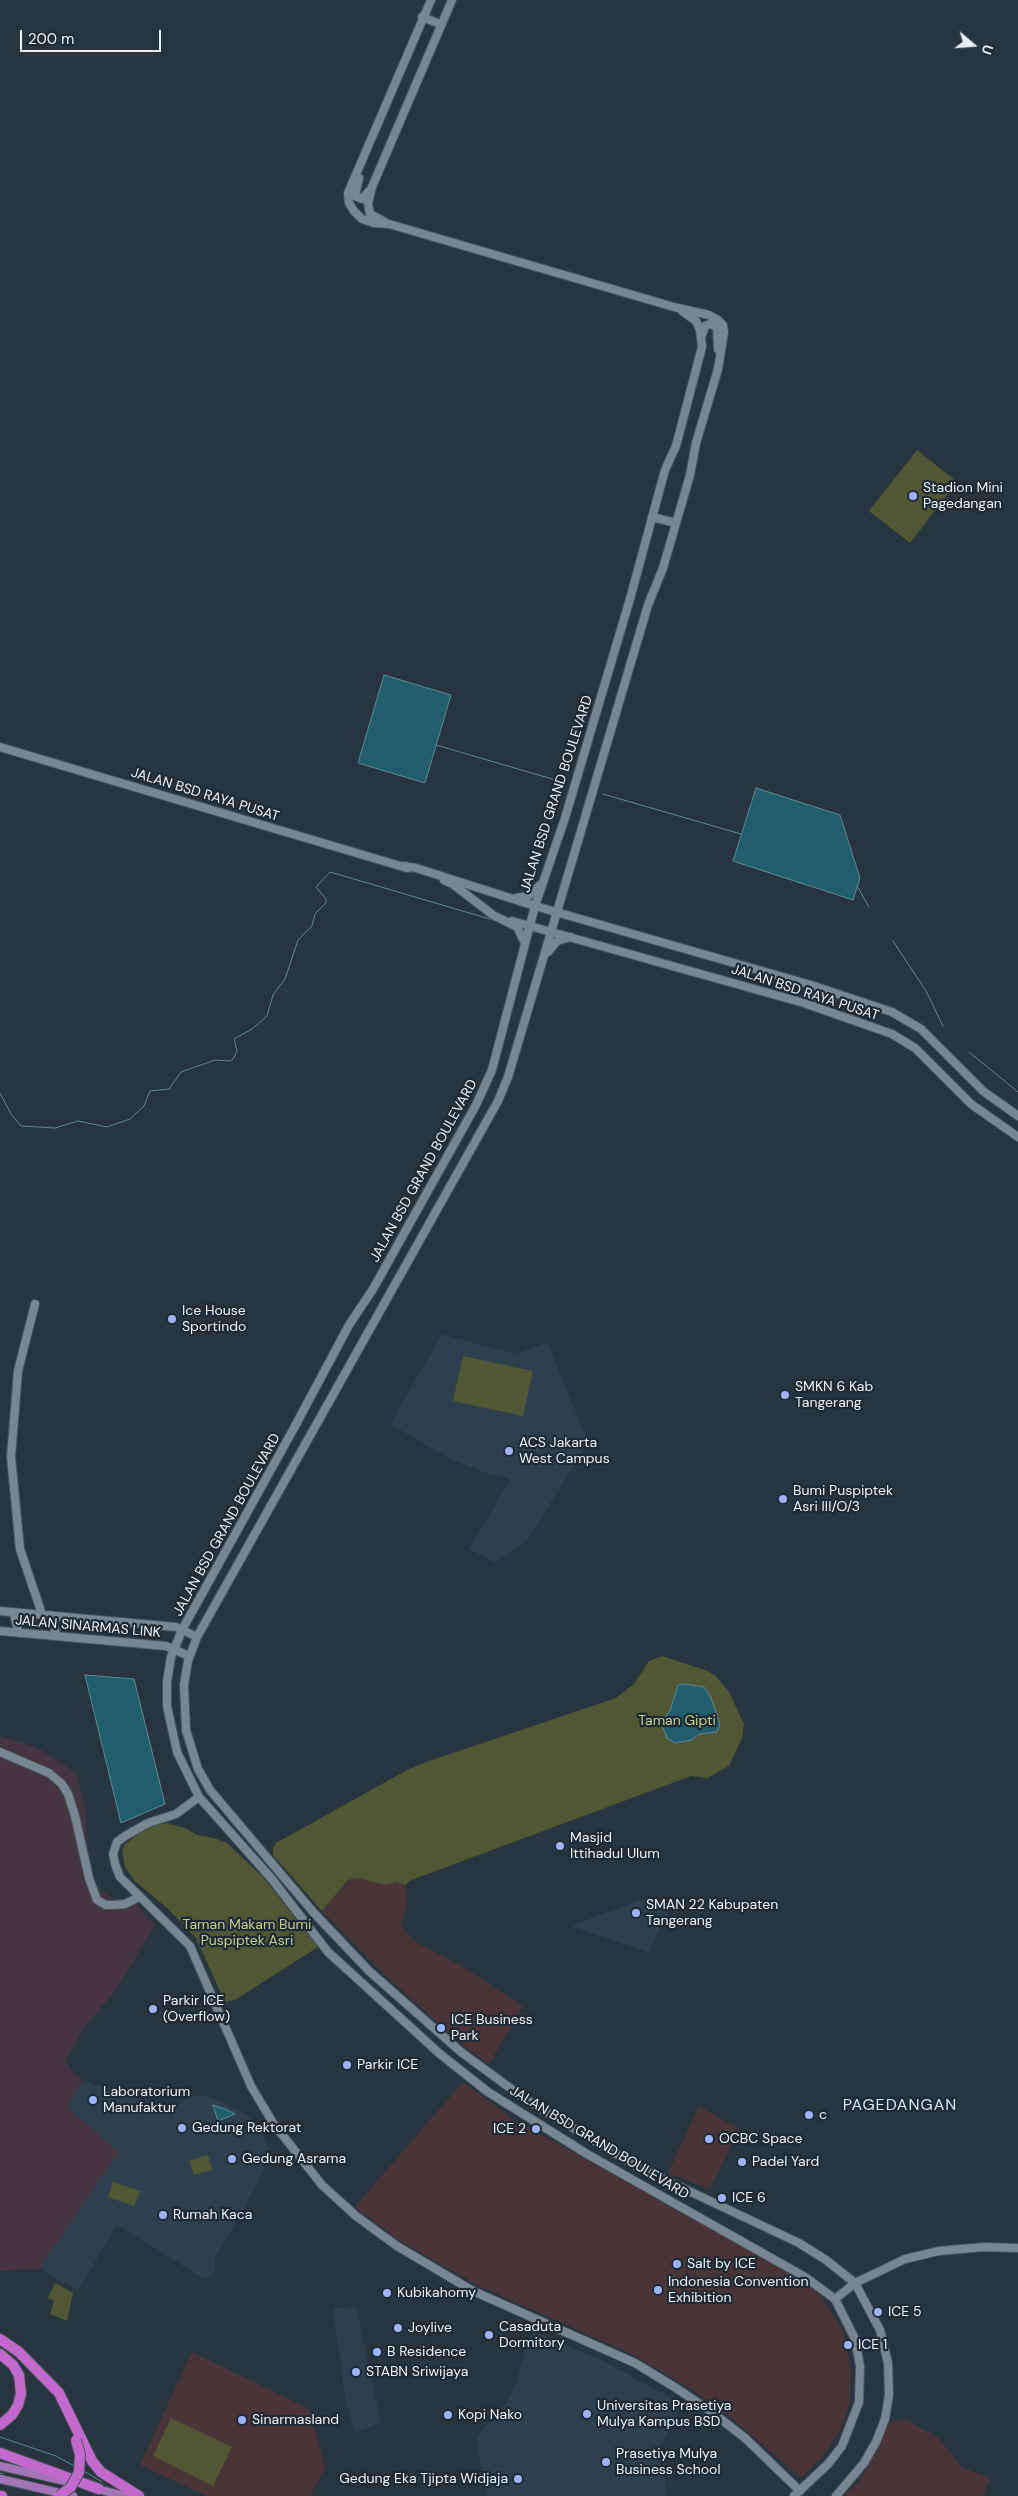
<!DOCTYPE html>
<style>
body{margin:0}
#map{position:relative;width:1018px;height:2496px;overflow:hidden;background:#29353e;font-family:"DM Sans",sans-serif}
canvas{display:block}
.north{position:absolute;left:948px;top:20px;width:50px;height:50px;-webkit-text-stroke:4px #1f2b34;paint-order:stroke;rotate:108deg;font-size:14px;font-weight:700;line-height:20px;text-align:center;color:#e9f0f6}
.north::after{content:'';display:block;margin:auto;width:18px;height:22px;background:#e9f0f6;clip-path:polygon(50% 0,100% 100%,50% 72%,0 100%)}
.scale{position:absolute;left:20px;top:30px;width:141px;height:22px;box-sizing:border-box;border:2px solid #e9f0f6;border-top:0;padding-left:6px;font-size:15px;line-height:18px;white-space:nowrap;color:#e9f0f6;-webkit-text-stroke:4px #1f2b34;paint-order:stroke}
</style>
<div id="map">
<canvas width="1018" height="2496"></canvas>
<div class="north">U</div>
<div class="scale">200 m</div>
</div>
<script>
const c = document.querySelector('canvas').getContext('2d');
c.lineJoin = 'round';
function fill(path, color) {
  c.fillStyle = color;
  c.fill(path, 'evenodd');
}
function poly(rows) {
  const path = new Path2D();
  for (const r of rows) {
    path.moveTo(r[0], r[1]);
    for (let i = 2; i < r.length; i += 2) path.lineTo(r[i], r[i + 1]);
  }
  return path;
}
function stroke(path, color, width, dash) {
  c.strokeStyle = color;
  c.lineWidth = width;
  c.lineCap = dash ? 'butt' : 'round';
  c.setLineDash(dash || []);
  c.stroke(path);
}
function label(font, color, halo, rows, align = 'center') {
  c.font = font + ' "DM Sans",sans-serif';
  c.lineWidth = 4.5;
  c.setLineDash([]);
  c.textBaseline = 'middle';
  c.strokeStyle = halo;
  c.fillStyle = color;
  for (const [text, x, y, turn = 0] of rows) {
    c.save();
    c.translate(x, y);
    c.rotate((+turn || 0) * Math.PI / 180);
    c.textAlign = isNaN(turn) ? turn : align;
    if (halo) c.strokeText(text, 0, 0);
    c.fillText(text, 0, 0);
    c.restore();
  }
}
fill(poly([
 [358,1878,386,1885,396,1882,406,1885,407,1905,401,1926,414,1941,458,1964,523,2006,489,2064,468,2049,387,1977,322,1911,348,1881],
 [463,2082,513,2119,785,2270,820,2295,842,2329,851,2368,850,2402,842,2427,825,2454,801,2478,734,2420,694,2391,634,2355,477,2285,402,2242,355,2207],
 [699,2106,739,2129,710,2189,668,2173],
 [192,2352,309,2409,325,2467,310,2496,207,2496,140,2465],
 [906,2420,937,2437,952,2454,959,2466,990,2478,983,2496,843,2496,854,2487,870,2464,891,2421]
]), '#493537');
fill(poly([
 [0,1736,38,1748,76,1773,84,1804,92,1884,112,1898,133,1901,155,1925,115,1991,85,2027,66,2059,71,2071,83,2080,131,2098,176,2105,188,2098,203,2095,210,2097,249,2116,265,2139,269,2150,269,2160,244,2209,215,2257,215,2270,208,2278,203,2278,119,2226,116,2227,78,2290,39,2269,0,2271]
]), '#453541');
fill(poly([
 [442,1334,510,1353,521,1352,548,1343,588,1442,527,1541,495,1563,469,1549,510,1479,489,1474,450,1459,390,1424],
 [649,1897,674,1900,649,1952,570,1926],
 [83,2080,131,2098,176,2105,188,2098,203,2095,210,2097,249,2116,257,2124,265,2139,269,2150,269,2160,244,2209,215,2257,215,2270,208,2278,203,2278,119,2226,116,2227,78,2290,39,2269,119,2152,67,2107],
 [356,2307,381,2422,355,2433,346,2403,333,2308],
 [536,2332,601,2360,683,2404,661,2446,667,2496,487,2496,476,2442,480,2432,507,2403,516,2382,529,2337]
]), '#2e3f4d');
fill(poly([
 [917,450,957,482,910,543,869,511],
 [463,1356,533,1371,523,1416,453,1401],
 [662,1656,705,1670,715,1675,729,1692,744,1724,742,1738,729,1766,707,1778,691,1776,409,1881,406,1885,396,1882,386,1885,358,1878,348,1880,322,1911,273,1855,273,1848,276,1843,407,1770,429,1761,616,1698,634,1684,649,1661],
 [167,1823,185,1828,197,1835,214,1838,227,1843,264,1878,318,1947,235,2000,225,2002,196,1938,169,1910,134,1880,125,1867,122,1850,125,1844,146,1828],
 [208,2155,212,2170,194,2175,189,2161],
 [113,2182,140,2191,134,2206,108,2197],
 [55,2283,73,2293,67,2321,50,2314,54,2301,48,2298],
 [171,2418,232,2447,213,2486,153,2456]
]), '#515634');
const water = poly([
 [384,675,451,695,425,783,358,763,384,675],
 [756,788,840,815,860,878,853,900,733,861,756,788],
 [85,1675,134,1679,165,1804,121,1823,85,1675],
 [685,1684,704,1687,711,1698,720,1724,717,1732,699,1734,692,1740,675,1743,667,1738,661,1722,670,1711,678,1685,685,1684],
 [213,2105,225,2109,235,2114,218,2121,213,2105]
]);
fill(water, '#215d6c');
stroke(water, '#5d8995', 1);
stroke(poly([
 [436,745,566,783],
 [603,794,741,834],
 [857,886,869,907],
 [893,941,926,991,943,1026],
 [969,1052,1018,1092],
 [0,1093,11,1114,21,1126,55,1128,78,1121,107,1127,130,1119,144,1106,150,1091,169,1089,181,1072,215,1060,230,1061,233,1059,237,1051,234,1039,252,1029,267,1016,273,995,285,979,298,940,312,926,315,914,326,903,326,899,316,887,330,872,500,922],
 [0,2437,56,2456,76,2467],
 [84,2471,102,2482],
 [0,2473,4,2474]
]), '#5d8995', 1);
const secondary = poly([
 [431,0,348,193,349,203,354,211,362,219,374,223,389,224,674,307,709,315,718,320,723,325,724,332,718,369,696,443,690,475,663,568,648,605,508,1077,498,1101,197,1637,188,1661,184,1685,186,1730,198,1769,210,1790,314,1913,369,1971,461,2052,525,2099,638,2167,799,2243,826,2260,855,2283,880,2330,888,2363,889,2395,885,2419,876,2442,864,2463,836,2496],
 [422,17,440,24],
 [359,178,355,196,362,199,370,190],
 [385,222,370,214,368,203,372,187,452,0],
 [682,311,696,321,700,330,702,347,676,446,665,470,630,599,565,818,535,906,492,1070,476,1105,373,1289,349,1325,294,1428,182,1630,171,1657,167,1682,167,1706,177,1752,199,1797,271,1878,328,1952,440,2054,488,2092,587,2154,805,2277,835,2299,855,2339,860,2366,859,2402,842,2446,828,2464,794,2496],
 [702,335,705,326,710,324,717,327,718,349],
 [652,517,676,523],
 [0,747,407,868],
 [404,866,416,868,535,906,811,985,892,1012,921,1029,983,1091,1018,1116],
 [444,880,454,885,493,915,517,927,524,941],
 [516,898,529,896,540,885],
 [512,921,804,1003,892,1034,915,1048,971,1104,1018,1137],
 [548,952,557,941,571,937],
 [35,1304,18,1371,11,1457,20,1549,42,1614],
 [0,1611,176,1627,197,1637],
 [13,1612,19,1633],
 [50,1615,57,1636],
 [0,1631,166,1646,189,1656],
 [0,1752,49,1773,62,1784,68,1794,75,1816,89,1878,97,1900,106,1905,115,1905,125,1904,139,1897],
 [199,1797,176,1814,148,1823,125,1836,117,1842,113,1854,115,1864,120,1877,190,1946,251,2086,273,2123,322,2185,356,2216,397,2246,473,2291,635,2363,676,2388,713,2413,745,2438,800,2491],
 [835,2299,855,2283,905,2259,939,2251,984,2247,1018,2248]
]);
const primary = poly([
 [0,2466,69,2482],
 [0,2479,73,2496],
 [94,2488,125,2496]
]);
const highway = poly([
 [0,2339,19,2352,59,2393,92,2461,101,2472,139,2496],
 [0,2354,13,2365,19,2375,21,2394,18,2405,12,2415,0,2425],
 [0,2453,99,2489],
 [0,2496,2,2496]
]);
stroke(secondary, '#4a535b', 10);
stroke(primary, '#4a535b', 10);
stroke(highway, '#4a535b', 12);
stroke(secondary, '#788691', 8);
stroke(primary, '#a475b6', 8);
stroke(highway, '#c269ce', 10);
const highwayBridge = poly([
 [59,2496,71,2487,79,2472,80,2455,76,2440]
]);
stroke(highwayBridge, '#4a535b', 12, []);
stroke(highwayBridge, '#c269ce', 10);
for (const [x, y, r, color] of [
 [913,496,5,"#9db4fd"],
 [172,1319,5,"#9db4fd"],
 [785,1395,5,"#9db4fd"],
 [509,1451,5,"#9db4fd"],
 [783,1499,5,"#9db4fd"],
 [560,1846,5,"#9db4fd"],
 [636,1913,5,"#9db4fd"],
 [153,2009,5,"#9db4fd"],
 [441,2028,5,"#9db4fd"],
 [347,2065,5,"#9db4fd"],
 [93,2100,5,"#9db4fd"],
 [809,2115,5,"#9db4fd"],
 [182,2128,5,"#9db4fd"],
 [536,2129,5,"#9db4fd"],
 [709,2139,5,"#9db4fd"],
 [232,2159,5,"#9db4fd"],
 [742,2162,5,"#9db4fd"],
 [722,2198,5,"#9db4fd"],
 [163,2215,5,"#9db4fd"],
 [677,2264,5,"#9db4fd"],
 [658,2290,5,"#9db4fd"],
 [387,2293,5,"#9db4fd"],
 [878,2312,5,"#9db4fd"],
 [398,2328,5,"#9db4fd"],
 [489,2335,5,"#9db4fd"],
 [848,2345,5,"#9db4fd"],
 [377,2352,5,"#9db4fd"],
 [356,2372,5,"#9db4fd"],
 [587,2414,5,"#9db4fd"],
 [448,2415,5,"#9db4fd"],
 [242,2420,5,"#9db4fd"],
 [606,2462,5,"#9db4fd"],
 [518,2479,5,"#9db4fd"]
]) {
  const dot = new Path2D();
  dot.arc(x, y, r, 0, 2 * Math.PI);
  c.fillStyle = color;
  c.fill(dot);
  stroke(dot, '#1f2b34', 2);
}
label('14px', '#e9f0f6', '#1f2b34', [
 ["Stadion Mini",923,488],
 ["Pagedangan",923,504],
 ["Ice House",182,1311],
 ["Sportindo",182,1327],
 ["SMKN 6 Kab",795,1387],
 ["Tangerang",795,1403],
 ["ACS Jakarta",519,1443],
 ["West Campus",519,1459],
 ["Bumi Puspiptek",793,1491],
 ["Asri III/O/3",793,1507],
 ["Masjid",570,1838],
 ["Ittihadul Ulum",570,1854],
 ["SMAN 22 Kabupaten",646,1905],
 ["Tangerang",646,1921],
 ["Parkir ICE",163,2001],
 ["(Overflow)",163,2017],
 ["ICE Business",451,2020],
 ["Park",451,2036],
 ["Parkir ICE",357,2065],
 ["Laboratorium",103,2092],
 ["Manufaktur",103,2108],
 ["c",819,2115],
 ["Gedung Rektorat",192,2128],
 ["ICE 2",526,2129,"right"],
 ["OCBC Space",719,2139],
 ["Gedung Asrama",242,2159],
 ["Padel Yard",752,2162],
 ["ICE 6",732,2198],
 ["Rumah Kaca",173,2215],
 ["Salt by ICE",687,2264],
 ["Indonesia Convention",668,2282],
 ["Exhibition",668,2298],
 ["Kubikahomy",397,2293],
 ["ICE 5",888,2312],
 ["Casaduta",499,2327],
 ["Dormitory",499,2343],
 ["Joylive",408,2328],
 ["ICE 1",858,2345],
 ["B Residence",387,2352],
 ["STABN Sriwijaya",366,2372],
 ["Universitas Prasetiya",597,2406],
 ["Mulya Kampus BSD",597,2422],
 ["Kopi Nako",458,2415],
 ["Sinarmasland",252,2420],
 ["Prasetiya Mulya",616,2454],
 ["Business School",616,2470],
 ["Gedung Eka Tjipta Widjaja",508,2479,"right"]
], 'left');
label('14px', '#e9f0f6', '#1f2b34', [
 ["JALAN BSD GRAND BOULEVARD",557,794,-72],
 ["JALAN BSD RAYA PUSAT",205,795,17],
 ["JALAN BSD RAYA PUSAT",805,993,18],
 ["JALAN BSD GRAND BOULEVARD",424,1171,-61],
 ["JALAN BSD GRAND BOULEVARD",227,1525,-61],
 ["JALAN SINARMAS LINK",88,1627,5],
 ["JALAN BSD GRAND BOULEVARD",599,2143,31]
]);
label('14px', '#c3ce86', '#1f2b34', [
 ["Taman Gipti",677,1721],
 ["Taman Makam Bumi",247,1925],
 ["Puspiptek Asri",247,1941]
]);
c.letterSpacing = '1px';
label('16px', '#d7e5f2', '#1f2b34', [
 ["PAGEDANGAN",900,2106]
]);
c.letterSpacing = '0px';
</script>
